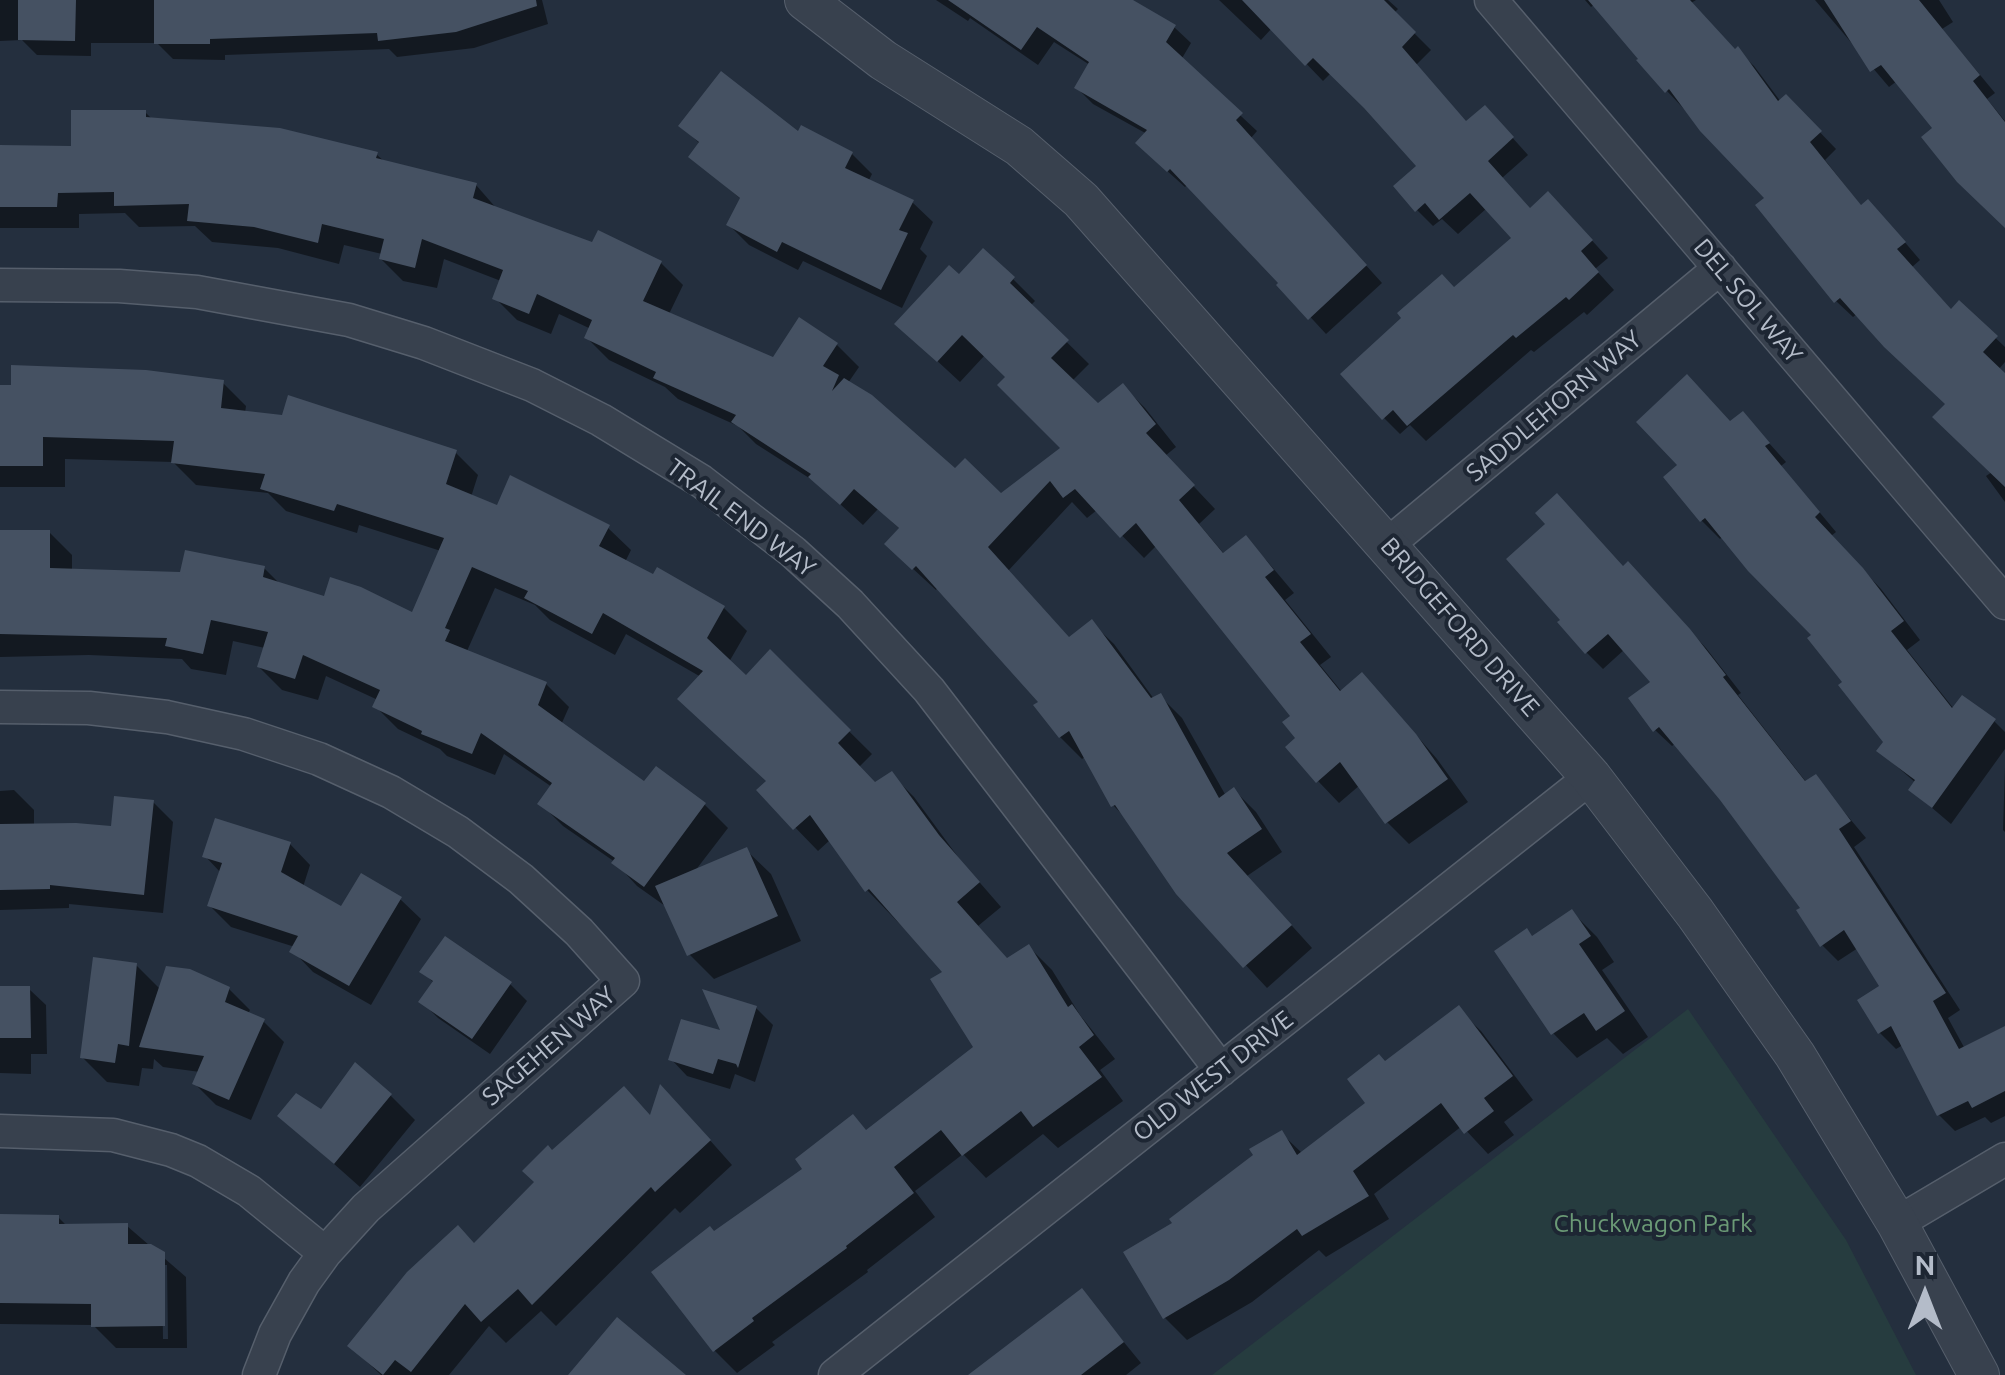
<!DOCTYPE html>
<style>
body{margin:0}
#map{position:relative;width:2005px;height:1375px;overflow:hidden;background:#242f3e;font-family:Ubuntu,sans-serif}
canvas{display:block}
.north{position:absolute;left:1875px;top:1245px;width:100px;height:100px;-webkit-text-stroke:8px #1d2633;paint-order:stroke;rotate:0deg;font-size:28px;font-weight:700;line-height:40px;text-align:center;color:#b4bcc9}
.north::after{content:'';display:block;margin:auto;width:35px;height:45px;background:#b4bcc9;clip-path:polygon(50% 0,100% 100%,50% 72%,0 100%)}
</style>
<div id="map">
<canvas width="2005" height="1375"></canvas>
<div class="north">N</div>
</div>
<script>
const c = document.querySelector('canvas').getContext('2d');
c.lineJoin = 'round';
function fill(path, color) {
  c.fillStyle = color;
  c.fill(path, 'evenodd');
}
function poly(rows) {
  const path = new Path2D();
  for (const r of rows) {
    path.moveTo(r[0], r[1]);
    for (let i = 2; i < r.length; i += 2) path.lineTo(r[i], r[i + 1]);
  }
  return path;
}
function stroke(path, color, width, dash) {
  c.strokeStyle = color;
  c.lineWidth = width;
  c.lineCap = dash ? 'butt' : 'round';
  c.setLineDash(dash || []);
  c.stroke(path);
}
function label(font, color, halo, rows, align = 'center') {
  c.font = font + ' Ubuntu,sans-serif';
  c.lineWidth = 8;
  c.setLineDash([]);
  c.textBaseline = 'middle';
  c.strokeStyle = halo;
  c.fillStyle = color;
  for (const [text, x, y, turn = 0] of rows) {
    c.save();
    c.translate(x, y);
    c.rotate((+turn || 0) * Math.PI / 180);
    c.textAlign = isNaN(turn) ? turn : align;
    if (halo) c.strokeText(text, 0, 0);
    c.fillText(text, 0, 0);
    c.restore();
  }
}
fill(poly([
 [1688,1009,1846,1240,1916,1375,1212,1375]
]), '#263c3f');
fill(poly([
 [0,0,542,0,548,24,474,48,397,57,389,49,225,55,225,60,173,59,157,43,91,43,91,56,37,55,22,40,0,41],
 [936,0,1128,0,1174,27,1191,43,1181,60,1257,131,1251,138,1382,283,1326,334,1188,184,1185,187,1155,160,1147,134,1093,104,1077,88,1090,65,1054,42,1038,65,970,18,968,21],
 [1219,0,1388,0,1398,9,1394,13,1431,50,1416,65,1467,124,1501,125,1528,155,1502,178,1531,210,1565,211,1608,258,1595,269,1614,290,1587,315,1584,312,1534,352,1531,350,1426,441,1410,425,1400,434,1384,418,1454,290,1515,238,1487,208,1458,234,1442,219,1433,226,1417,210,1419,166,1371,111,1331,73,1323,81,1272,28,1261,40],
 [1585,0,1696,0,1691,3,1735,51,1737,50,1754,66,1781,102,1786,97,1836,149,1825,160,1862,207,1885,219,1920,260,1912,267,1952,311,1960,304,2005,347,2005,362,1998,370,2005,377,2005,502,1986,476,1992,472,1948,405,1857,314,1853,317,1836,301,1768,198,1667,91,1595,4,1591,7],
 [1815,0,1939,0,1953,22,1942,29,1995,93,1987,99,2005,121,2005,225,1936,128,1897,81,1889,87],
 [145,112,153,120,376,154,385,162,476,185,497,209,593,246,661,263,683,285,669,314,774,361,837,345,859,367,848,383,956,471,1001,496,1063,448,1008,377,985,355,960,382,920,345,959,278,1013,279,1035,301,1030,306,1089,364,1072,381,1098,406,1123,386,1145,408,1176,447,1165,456,1215,509,1199,524,1225,555,1245,539,1267,561,1294,593,1285,600,1331,657,1320,665,1342,692,1384,698,1437,759,1468,802,1409,844,1387,822,1360,785,1339,803,1318,781,1293,717,1157,545,1144,558,1097,510,1087,518,1072,502,1008,571,1070,639,1092,623,1114,644,1154,699,1160,696,1182,718,1226,796,1234,790,1256,812,1282,852,1247,876,1312,948,1267,988,1178,892,1131,824,1113,805,1086,756,1082,759,1060,737,1042,702,938,587,936,590,910,566,901,530,878,509,863,525,817,483,756,444,738,426,678,399,665,387,609,360,587,338,591,329,559,314,551,334,517,320,495,298,501,281,444,259,437,288,403,281,381,259,382,254,344,245,339,264,278,248,212,242,195,226,139,227,125,213,79,214,79,228,0,228,0,148,74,148],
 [682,126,799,135,852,154,872,174,868,182,912,202,933,222,920,249,927,256,902,308,803,261,798,270,749,245,729,225,742,200,691,157,700,144],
 [223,383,246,406,245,413,455,452,478,475,471,497,498,508,608,528,631,550,625,562,654,577,658,570,724,608,747,631,729,662,746,678,770,653,872,754,859,767,876,785,891,774,914,797,961,861,1001,907,978,926,1008,960,1029,947,1052,970,1080,1015,1115,1059,1100,1070,1123,1101,1058,1148,1043,1134,986,1178,963,1154,915,1191,935,1217,867,1270,868,1272,772,1342,775,1345,737,1373,715,1351,714,1234,868,1132,976,1048,946,972,867,890,830,840,818,851,759,790,769,782,701,677,626,634,615,655,550,620,535,605,495,588,467,651,546,684,569,707,561,725,644,785,656,769,705,805,728,828,695,871,746,850,771,874,801,941,714,979,689,954,668,908,637,886,615,862,563,826,541,804,552,787,504,754,495,775,447,756,440,749,398,729,375,706,378,700,326,676,318,700,282,690,259,667,265,648,233,641,226,675,191,669,182,659,89,655,0,657,0,533,49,532,72,555,72,571,182,574,264,568,280,584,326,599,413,616,441,551,359,525,357,533,286,511,268,493,196,485,173,462,65,459,65,487,0,487,0,387],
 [1743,414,1786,462,1781,466,1836,532,1831,536,1881,589,1920,640,1907,650,1954,709,1994,721,2005,732,2005,749,1951,824,1911,790,1916,783,1879,751,1886,742,1815,635,1723,536,1720,539,1702,521,1666,478],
 [1624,568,1644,581,1706,648,1741,693,1738,695,1807,783,1815,777,1866,838,1854,847,1960,1010,1948,1018,1965,1049,2005,1038,2005,1116,1991,1123,1985,1117,1955,1131,1939,1115,1903,1045,1896,1049,1880,1033,1883,987,1858,948,1838,961,1822,945,1803,908,1722,799,1676,743,1672,746,1655,730,1653,682,1625,649,1603,669,1586,652],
 [2005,767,2005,832,2003,830],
 [14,790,34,810,34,826,113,829,153,802,173,822,163,913,69,904,69,908,0,910,0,791],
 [290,844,310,865,303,887,342,910,400,899,421,919,371,1005,313,972,293,951,295,947,231,927,210,906,221,873,205,856],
 [1572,912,1597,937,1614,962,1602,970,1648,1037,1623,1054,1607,1038,1577,1058,1553,1033,1534,938],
 [136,965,161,990,229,989,250,1010,248,1014,263,1021,284,1042,251,1120,216,1105,195,1084,200,1072,163,1067,154,1059,153,1069,142,1068,139,1086,107,1082,82,1057],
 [423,972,510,984,527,1001,490,1054,438,1018,421,1001,434,983],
 [0,989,29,989,46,1005,47,1054,31,1054,31,1074,0,1073],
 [756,1008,773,1025,755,1082,735,1074,730,1089,687,1076,671,1059,725,1034],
 [1458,1009,1481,1031,1533,1100,1504,1122,1514,1135,1488,1154,1462,1126,1374,1194,1389,1219,1326,1257,1319,1250,1252,1302,1187,1340,1165,1318,1175,1224,1281,1133,1303,1154,1369,1103,1386,1064],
 [390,1095,415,1120,360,1187,280,1116,322,1112],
 [683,1110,732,1165,680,1213,675,1208,556,1326,541,1311,506,1343,489,1326,449,1375,381,1375,350,1346,474,1245,537,1182,552,1154],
 [0,1215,58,1217,68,1227,127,1226,186,1277,187,1348,116,1348,93,1325,0,1324],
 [162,1265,167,1265,168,1339,163,1339],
 [1082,1291,1141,1363,1126,1375,977,1375]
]), '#0007');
fill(poly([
 [18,0,76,0,75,41,18,40],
 [154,0,536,0,537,6,456,32,378,41,377,33,210,39,210,44,154,44],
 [948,0,1133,0,1176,25,1166,42,1243,113,1236,120,1367,265,1308,320,1276,285,1278,283,1170,169,1167,172,1135,143,1147,130,1074,88,1089,62,1037,27,1021,50],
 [1242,0,1384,0,1416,32,1402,47,1466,121,1485,105,1514,137,1488,161,1530,208,1548,191,1593,240,1581,251,1599,272,1569,300,1566,297,1516,338,1513,335,1407,426,1393,410,1382,420,1340,374,1401,318,1397,313,1442,274,1454,287,1511,238,1470,193,1439,220,1425,203,1415,212,1393,186,1416,166,1364,108,1313,58,1305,66],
 [1588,0,1690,0,1735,49,1738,46,1778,101,1786,94,1822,131,1810,142,1861,205,1868,199,1906,242,1897,249,1951,309,1959,300,1998,336,1983,352,2005,373,2005,487,1932,417,1945,404,1884,347,1840,298,1834,303,1755,205,1764,198,1700,131,1669,89,1665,93,1636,60,1638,59],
 [1824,0,1919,0,1980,75,1973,81,2005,122,2005,228,1957,182,1921,137,1932,128,1881,65,1870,72],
 [721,71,798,131,801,125,853,152,845,168,914,200,899,230,908,233,881,290,782,242,777,252,726,225,740,198,688,157,699,142,678,126],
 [71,110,146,110,146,117,280,128,378,152,376,158,477,183,473,198,592,242,598,230,662,261,643,301,773,357,799,317,838,343,823,366,839,375,832,391,844,378,872,395,955,468,965,458,1001,493,1060,448,997,385,1005,377,962,335,937,362,894,324,949,265,959,274,983,248,1015,277,1010,283,1069,340,1051,358,1098,403,1123,383,1156,424,1146,433,1195,485,1179,500,1223,553,1246,535,1274,570,1265,577,1311,634,1300,642,1340,691,1362,672,1416,734,1448,779,1385,824,1340,762,1316,783,1285,747,1295,738,1282,722,1290,716,1136,523,1120,538,1075,489,1063,498,1050,481,988,547,1069,637,1092,619,1151,698,1161,693,1219,798,1234,787,1262,829,1227,853,1292,925,1243,968,1176,894,1115,805,1111,807,1069,731,1059,738,1033,705,1038,702,916,566,912,570,884,544,899,528,854,489,840,505,808,477,811,474,731,422,736,415,653,378,656,372,584,338,592,320,537,294,529,314,492,299,503,270,422,239,415,268,379,259,384,239,322,224,318,243,254,227,187,221,189,204,114,206,114,192,58,193,57,207,0,207,0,145,71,146],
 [11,365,146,370,224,380,221,408,282,415,288,395,457,450,446,484,497,505,510,475,610,525,599,546,653,574,657,567,725,606,707,638,746,675,770,649,851,730,838,743,875,782,892,771,939,835,980,882,957,902,1007,958,1029,944,1068,1007,1072,1004,1094,1035,1079,1047,1102,1077,1033,1127,1021,1111,962,1156,941,1130,894,1167,914,1193,846,1246,847,1248,752,1318,754,1321,713,1352,651,1272,710,1226,714,1231,802,1169,795,1159,853,1114,866,1130,973,1047,930,979,942,972,869,889,865,892,810,815,793,830,756,790,766,781,677,699,703,671,603,613,592,634,524,598,528,591,472,567,445,628,450,630,445,641,547,682,538,705,644,781,656,766,706,803,644,887,611,863,615,858,537,804,552,783,481,733,472,754,421,734,422,731,372,707,380,690,303,655,295,679,257,667,268,632,211,620,203,654,165,646,167,638,0,634,0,530,50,530,50,568,180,572,185,550,265,566,263,577,324,596,330,577,361,587,412,612,444,538,337,504,334,511,260,489,265,474,171,463,174,441,43,437,43,466,0,466,0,385,11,385],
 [1687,374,1730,421,1743,411,1770,443,1765,446,1820,512,1815,517,1863,568,1904,621,1891,631,1952,708,1962,695,1996,719,1932,808,1908,790,1915,780,1876,751,1883,742,1838,685,1842,682,1807,638,1811,635,1748,571,1705,518,1700,522,1663,477,1677,465,1636,422],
 [1557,493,1623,566,1628,561,1690,629,1726,675,1723,677,1805,781,1816,774,1851,821,1839,829,1946,993,1933,1001,1959,1049,2005,1026,2005,1091,1972,1108,1968,1101,1937,1116,1891,1026,1878,1034,1857,1000,1879,986,1844,930,1820,947,1796,910,1800,908,1720,800,1659,727,1653,732,1628,698,1650,682,1608,634,1585,654,1557,622,1560,620,1506,559,1545,524,1535,513],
 [114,796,154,800,144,895,50,885,50,889,0,890,0,824,76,823,111,826],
 [215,818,291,842,281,872,341,906,361,873,402,897,349,986,289,952,298,936,207,906,222,863,202,857],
 [747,847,778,916,687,956,655,886],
 [1572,909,1591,936,1579,944,1625,1011,1596,1031,1584,1013,1551,1035,1494,951,1527,928,1532,936],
 [445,936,512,982,472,1039,418,1002,433,981,419,972],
 [93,957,137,963,129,1046,118,1044,115,1063,80,1058],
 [166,966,190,969,230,987,225,1002,265,1019,229,1100,192,1084,204,1056,139,1047],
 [0,986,30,986,31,1038,0,1038],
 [702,989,757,1006,738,1068,736,1064,718,1059,713,1074,668,1060,681,1019,720,1030],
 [1459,1005,1513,1076,1484,1098,1494,1111,1464,1134,1441,1103,1353,1171,1369,1196,1302,1236,1297,1229,1229,1280,1163,1319,1123,1252,1172,1223,1169,1219,1253,1155,1249,1149,1282,1130,1297,1155,1365,1103,1347,1079,1379,1054,1385,1061],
 [355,1062,392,1094,334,1164,277,1116,296,1093,321,1109],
 [660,1084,711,1140,655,1192,651,1187,532,1305,518,1289,481,1322,465,1304,411,1372,395,1360,383,1375,347,1346,407,1272,458,1225,474,1243,534,1182,522,1171,548,1145,552,1150,624,1086,650,1115],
 [0,1214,59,1215,59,1224,128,1223,128,1244,151,1244,165,1252,165,1326,91,1327,91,1304,0,1303],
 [1082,1288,1124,1342,1081,1375,968,1375],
 [617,1317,686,1375,568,1375]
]), '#455162');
const minor = poly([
 [1491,0,2005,603],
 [0,285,119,286,197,292,349,320,424,343,532,385,601,420,701,481,793,552,850,604,929,690,1221,1070],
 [1387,545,1720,268],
 [0,707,89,708,167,717,244,734,319,759,391,792,458,832,521,879,579,932,623,981,366,1208,325,1253,304,1282,275,1334,259,1375],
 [0,1131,113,1135,171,1150,198,1161,249,1191,325,1253],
 [1897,1223,2005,1159],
 [835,1375,1591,777]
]);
const tertiary = poly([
 [805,0,883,60,1019,146,1081,200,1591,777,1695,913,1795,1055,1897,1223,1979,1375]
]);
stroke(minor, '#565f6c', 35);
stroke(tertiary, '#565f6c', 42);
stroke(minor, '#38414e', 32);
stroke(tertiary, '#38414e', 40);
label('25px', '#b4bcc9', '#1d2633', [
 ["DEL SOL WAY",1748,301,50],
 ["SADDLEHORN WAY",1554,406,-40],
 ["TRAIL END WAY",741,518,37],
 ["BRIDGEFORD DRIVE",1460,627,49],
 ["SAGEHEN WAY",549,1046,-41],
 ["OLD WEST DRIVE",1213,1076,-38]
]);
label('25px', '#6b9a76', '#1d2633', [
 ["Chuckwagon Park",1653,1224]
]);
</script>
